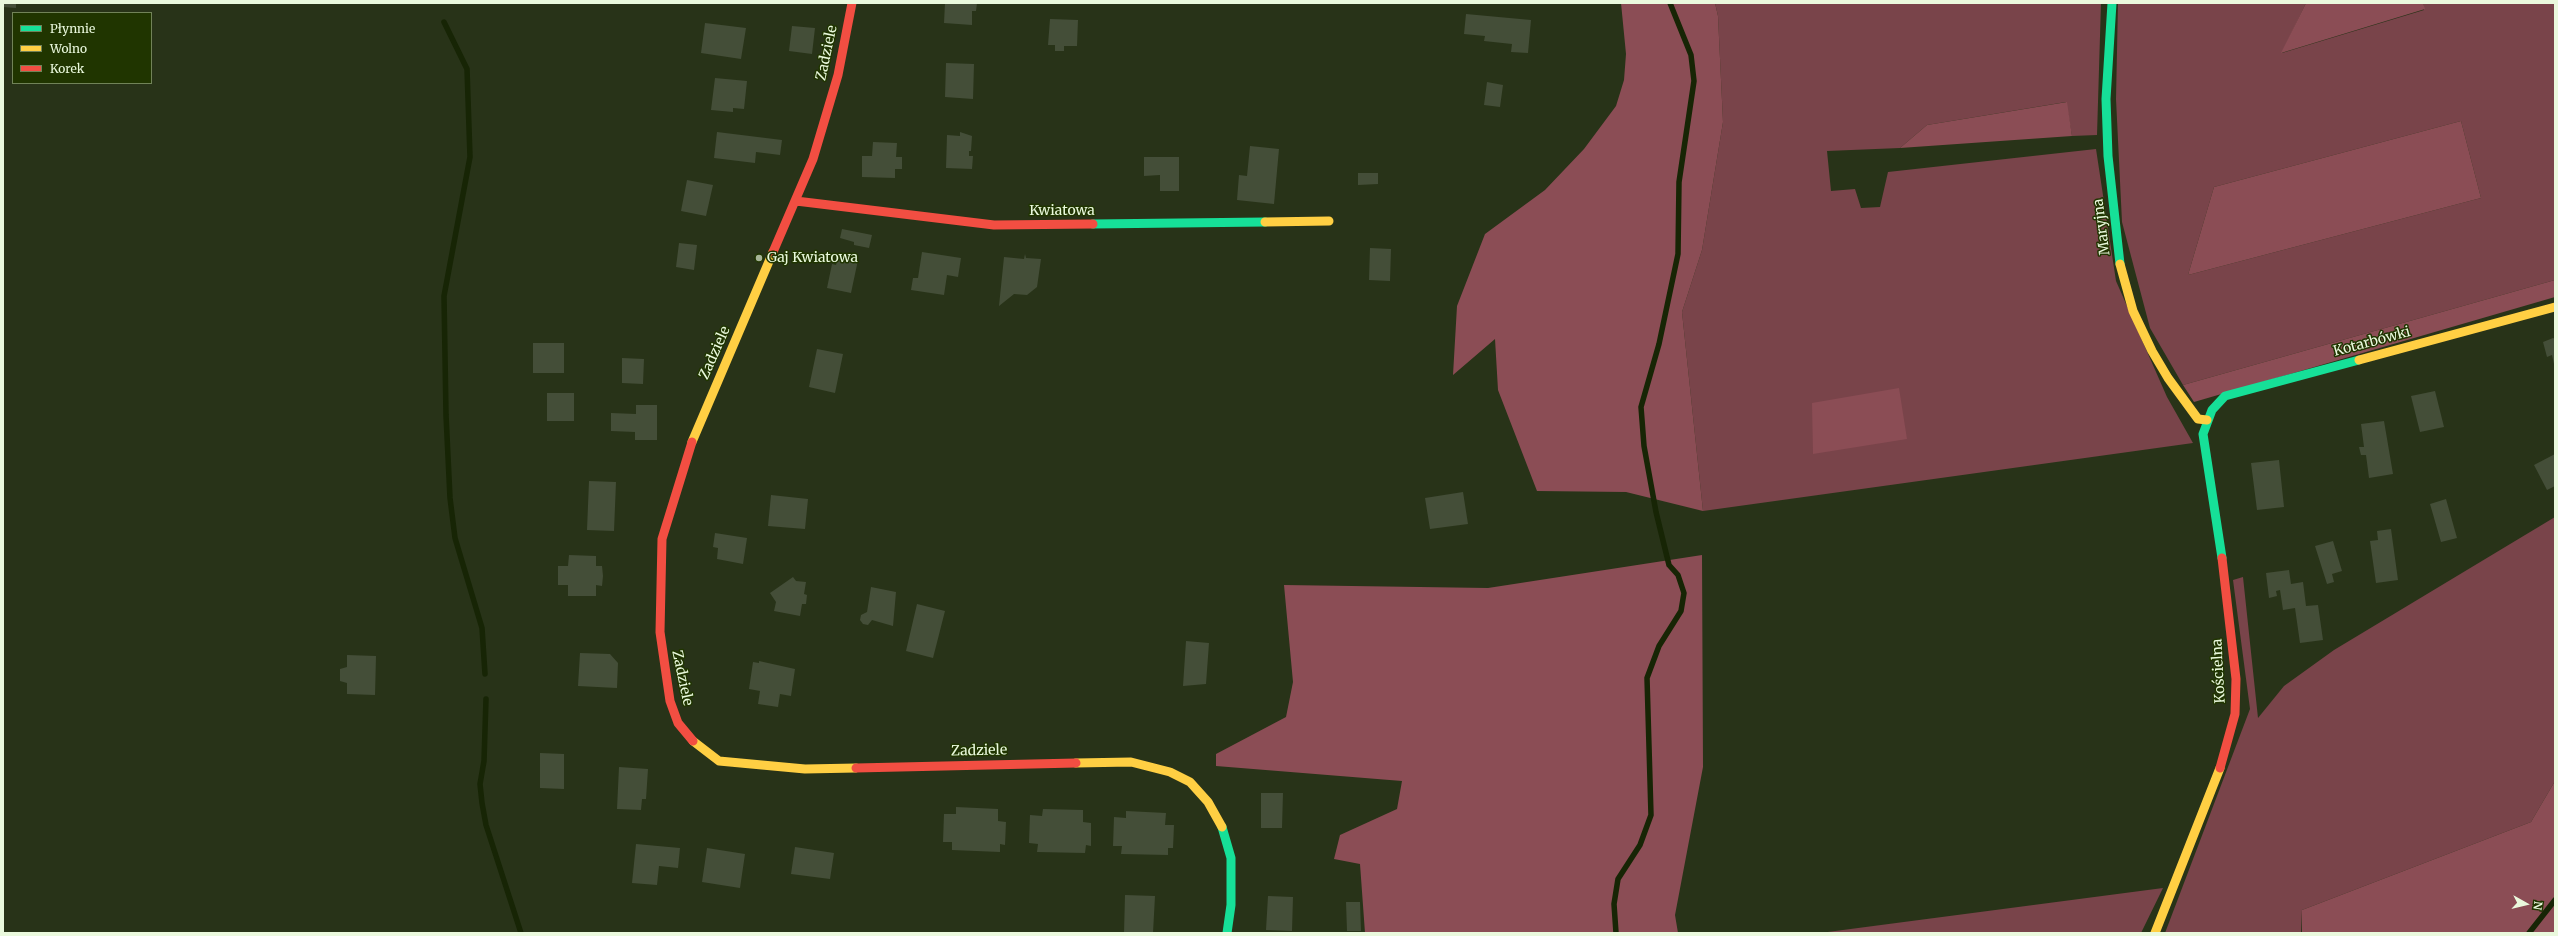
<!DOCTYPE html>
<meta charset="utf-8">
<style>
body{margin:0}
#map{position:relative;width:2558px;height:936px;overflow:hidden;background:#283318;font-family:Merriweather,serif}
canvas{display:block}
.frame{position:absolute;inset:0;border:4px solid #eaf9dd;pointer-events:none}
.legend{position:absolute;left:12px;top:12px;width:140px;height:72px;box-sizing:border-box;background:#203500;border:1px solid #718358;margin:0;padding:5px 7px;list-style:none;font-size:12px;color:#eaf9dd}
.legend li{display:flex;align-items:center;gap:8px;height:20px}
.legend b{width:20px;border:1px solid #718358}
.north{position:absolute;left:2506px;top:884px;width:40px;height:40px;-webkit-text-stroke:3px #203500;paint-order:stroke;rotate:98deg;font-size:11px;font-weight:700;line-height:16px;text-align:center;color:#eaf9dd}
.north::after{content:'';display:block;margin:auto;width:14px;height:18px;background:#eaf9dd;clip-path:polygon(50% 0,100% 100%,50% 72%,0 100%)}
</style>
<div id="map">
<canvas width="2558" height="936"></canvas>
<div class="frame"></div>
<ul class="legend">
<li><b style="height:5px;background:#16e098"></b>Płynnie</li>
<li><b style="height:5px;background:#ffcf43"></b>Wolno</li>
<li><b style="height:5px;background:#f24e42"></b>Korek</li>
</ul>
<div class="north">N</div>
</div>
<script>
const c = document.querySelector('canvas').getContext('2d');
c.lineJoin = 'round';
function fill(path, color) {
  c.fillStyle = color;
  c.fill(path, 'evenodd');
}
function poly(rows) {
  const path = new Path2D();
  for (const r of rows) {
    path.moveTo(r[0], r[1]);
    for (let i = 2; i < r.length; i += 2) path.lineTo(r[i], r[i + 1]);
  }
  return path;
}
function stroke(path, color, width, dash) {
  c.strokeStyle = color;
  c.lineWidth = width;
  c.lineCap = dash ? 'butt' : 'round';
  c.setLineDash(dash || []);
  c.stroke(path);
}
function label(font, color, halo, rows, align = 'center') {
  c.font = font + ' Merriweather,serif';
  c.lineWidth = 3;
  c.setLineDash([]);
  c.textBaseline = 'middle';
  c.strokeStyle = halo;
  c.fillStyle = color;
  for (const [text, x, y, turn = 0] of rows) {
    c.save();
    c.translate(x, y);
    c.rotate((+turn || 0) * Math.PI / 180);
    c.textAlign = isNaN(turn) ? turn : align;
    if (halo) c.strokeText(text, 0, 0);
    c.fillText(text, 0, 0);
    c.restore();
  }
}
fill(poly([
 [1715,3,2101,3,2097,135,2072,136,2066,102,1927,125,1900,148,1827,151,1831,191,1855,189,1861,208,1880,207,1888,172,2096,149,2116,281,2167,397,2193,443,1703,511,1682,312,1702,250,1723,122,1718,16],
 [2118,3,2306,3,2282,53,2424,10,2423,3,2555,3,2555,280,2183,385,2150,328,2122,222,2116,99],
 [2461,121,2481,198,2188,275,2214,187],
 [2555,517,2555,781,2531,822,2302,910,2301,933,2165,933,2250,709,2233,580,2243,577,2258,718,2284,686,2334,650],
 [2163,888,2141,933,1820,933]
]), '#79444a');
fill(poly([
 [1621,3,1715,3,1718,16,1723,122,1702,250,1682,312,1703,511,1626,492,1537,491,1498,390,1495,339,1453,375,1457,306,1485,234,1545,190,1584,149,1616,106,1624,80,1626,54],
 [2306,3,2423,3,2425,9,2281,53],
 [2067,102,2072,136,1900,148,1927,125],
 [2461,121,2481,198,2188,275,2214,187],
 [2555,280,2555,297,2194,402,2183,385],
 [1899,388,1907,439,1813,454,1812,403],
 [1702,555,1703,767,1675,915,1678,933,1365,933,1360,864,1334,859,1340,835,1397,809,1402,781,1216,766,1216,754,1286,717,1293,682,1284,585,1488,588],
 [2555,781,2555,933,2302,933,2302,910,2531,822]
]), '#8b4d55');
stroke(poly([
 [444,22,467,69,470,157,444,296,446,415,450,498,455,538,482,628,485,674],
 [486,699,484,761,480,784,482,803,486,825,521,933],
 [1616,933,1614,904,1618,879,1640,845,1651,815,1647,678,1659,646,1681,611,1684,593,1678,575,1669,565,1656,512,1644,446,1641,407,1659,344,1678,254,1679,182,1694,81,1691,55,1670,3],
 [2529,933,2555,900]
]), '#172505', 5.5);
fill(poly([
 [3,3,16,3,16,8,3,7],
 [945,3,977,3,976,11,972,11,972,25,944,23],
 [1466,14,1531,20,1528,53,1511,52,1512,44,1484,41,1485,36,1464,34],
 [1050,19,1078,20,1077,46,1064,46,1064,51,1055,51,1055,45,1048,45],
 [705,23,746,28,741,59,701,53],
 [792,26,815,28,812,54,789,51],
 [946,63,974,64,973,99,945,97],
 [715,78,747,81,744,109,733,108,733,112,711,110],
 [1487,82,1503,85,1500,107,1484,105],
 [717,132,782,140,780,155,756,152,755,163,714,158],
 [960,132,972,136,971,151,969,151,969,156,973,156,972,169,946,168,947,135,960,136],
 [873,142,897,143,896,157,902,157,902,169,895,169,895,178,862,177,862,156,872,156],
 [1250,146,1279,149,1274,204,1237,200,1239,175,1247,176],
 [1144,157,1179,157,1179,191,1160,191,1160,175,1144,176],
 [1358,173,1378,173,1378,184,1358,185],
 [687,180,713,185,706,216,681,211],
 [842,229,872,235,869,248,854,245,854,242,840,238],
 [679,243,697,245,694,270,676,267],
 [1370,248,1391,249,1390,281,1369,280],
 [922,252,961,258,958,277,947,275,944,295,911,290,913,278,918,278],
 [1025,254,1026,258,1041,259,1037,287,1027,295,1014,294,999,306,1004,257,1024,259],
 [838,256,858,260,851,293,827,288,832,264,836,265],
 [2553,338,2555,339,2554,364,2552,355,2547,357,2543,342],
 [533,343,564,343,564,373,533,373],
 [817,349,843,354,835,393,809,387],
 [622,358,644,359,643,384,622,383],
 [2435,391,2444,427,2420,432,2411,396],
 [547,393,574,393,574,421,547,421],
 [636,405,657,405,657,440,635,440,635,432,611,431,611,413,636,414],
 [2384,421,2393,474,2369,478,2366,455,2361,455,2359,447,2364,447,2361,424],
 [2555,454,2555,486,2547,490,2534,465],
 [2279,460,2284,507,2257,510,2251,463],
 [589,481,616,482,614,531,587,530],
 [1463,492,1468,524,1430,529,1425,498],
 [771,495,808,499,805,529,768,526],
 [2446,499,2457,538,2441,542,2430,504],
 [2391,529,2398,580,2376,583,2370,541,2378,540,2377,531],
 [715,533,747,538,743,564,717,559,718,548,713,547],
 [2333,541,2342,571,2332,574,2334,582,2327,584,2315,546],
 [569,555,596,556,596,566,602,566,603,576,602,586,596,585,596,596,568,596,568,585,558,585,558,566,568,566],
 [2289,570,2291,584,2303,582,2306,606,2318,605,2323,640,2300,643,2295,608,2283,610,2280,590,2276,591,2277,596,2269,598,2266,573],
 [793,577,796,581,806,582,804,594,807,595,806,604,802,604,800,616,774,611,776,602,770,593],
 [871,587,896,592,893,626,872,620,868,625,863,624,860,620,861,615,867,612],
 [917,604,945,611,933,658,906,651],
 [1186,641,1209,643,1206,684,1183,686],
 [580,653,610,654,618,663,617,688,578,686],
 [347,655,376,656,375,695,347,694,347,683,340,681,340,669,347,667],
 [759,661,795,669,791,696,780,694,778,707,758,704,760,691,749,689,753,662,759,663],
 [540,753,564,754,564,789,540,788],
 [619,767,648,769,646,799,642,799,641,810,617,809],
 [1261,793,1283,793,1282,828,1261,828],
 [956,807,998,809,998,821,1006,822,1005,845,1000,844,1000,852,952,850,952,842,943,842,944,814,956,814],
 [1043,809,1083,810,1083,822,1091,823,1091,846,1086,845,1085,853,1037,852,1038,844,1029,843,1030,815,1042,816],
 [1126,811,1166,813,1165,825,1174,825,1173,848,1168,848,1168,855,1121,854,1122,846,1113,846,1114,817,1126,818],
 [636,844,680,848,678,868,659,866,657,885,632,883],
 [795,847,834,853,830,879,791,874],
 [707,848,745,854,740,888,702,882],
 [1125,895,1155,896,1153,933,1124,933],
 [1268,896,1293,897,1292,931,1266,930],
 [1346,902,1360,902,1361,931,1347,931]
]), '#444e38');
stroke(poly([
 [2112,3,2106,99,2108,156,2120,264],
 [1093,224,1265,222],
 [2222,558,2203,434,2212,410,2225,396,2359,360],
 [1222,827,1231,858,1231,905,1227,933]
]), '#16e098', 9);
stroke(poly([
 [1265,222,1329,221],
 [2120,264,2133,311,2152,351,2168,378,2198,419,2207,420],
 [2359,360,2555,307],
 [692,442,773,252],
 [693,741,719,761,805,769,856,768],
 [1076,763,1131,762,1170,772,1190,782,1208,802,1222,827],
 [2155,933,2220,768]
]), '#ffcf43', 9);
stroke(poly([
 [796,201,994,225,1093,224],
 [773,252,813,159,838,75,852,3],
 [692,442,662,539,660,632,670,701,678,723,693,741],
 [856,768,1076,763],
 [2220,768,2235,714,2236,679,2222,558]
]), '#f24e42', 9);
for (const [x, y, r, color] of [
 [759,258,4,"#a6b498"]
]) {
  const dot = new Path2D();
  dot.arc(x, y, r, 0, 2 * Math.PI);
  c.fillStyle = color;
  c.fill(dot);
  stroke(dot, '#203500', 1.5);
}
label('14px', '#eaf9dd', '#203500', [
 ["Zadziele",827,53,-78],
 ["Kwiatowa",1062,211],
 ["Maryjna",2102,227,-97],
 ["Kotarbówki",2372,342,-15],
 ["Zadziele",715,353,-66],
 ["Kościelna",2219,671,-93],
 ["Zadziele",682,678,78],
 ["Zadziele",979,751,-1]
]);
label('14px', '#eaf9dd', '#203500', [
 ["Gaj Kwiatowa",767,258]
], 'left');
</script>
